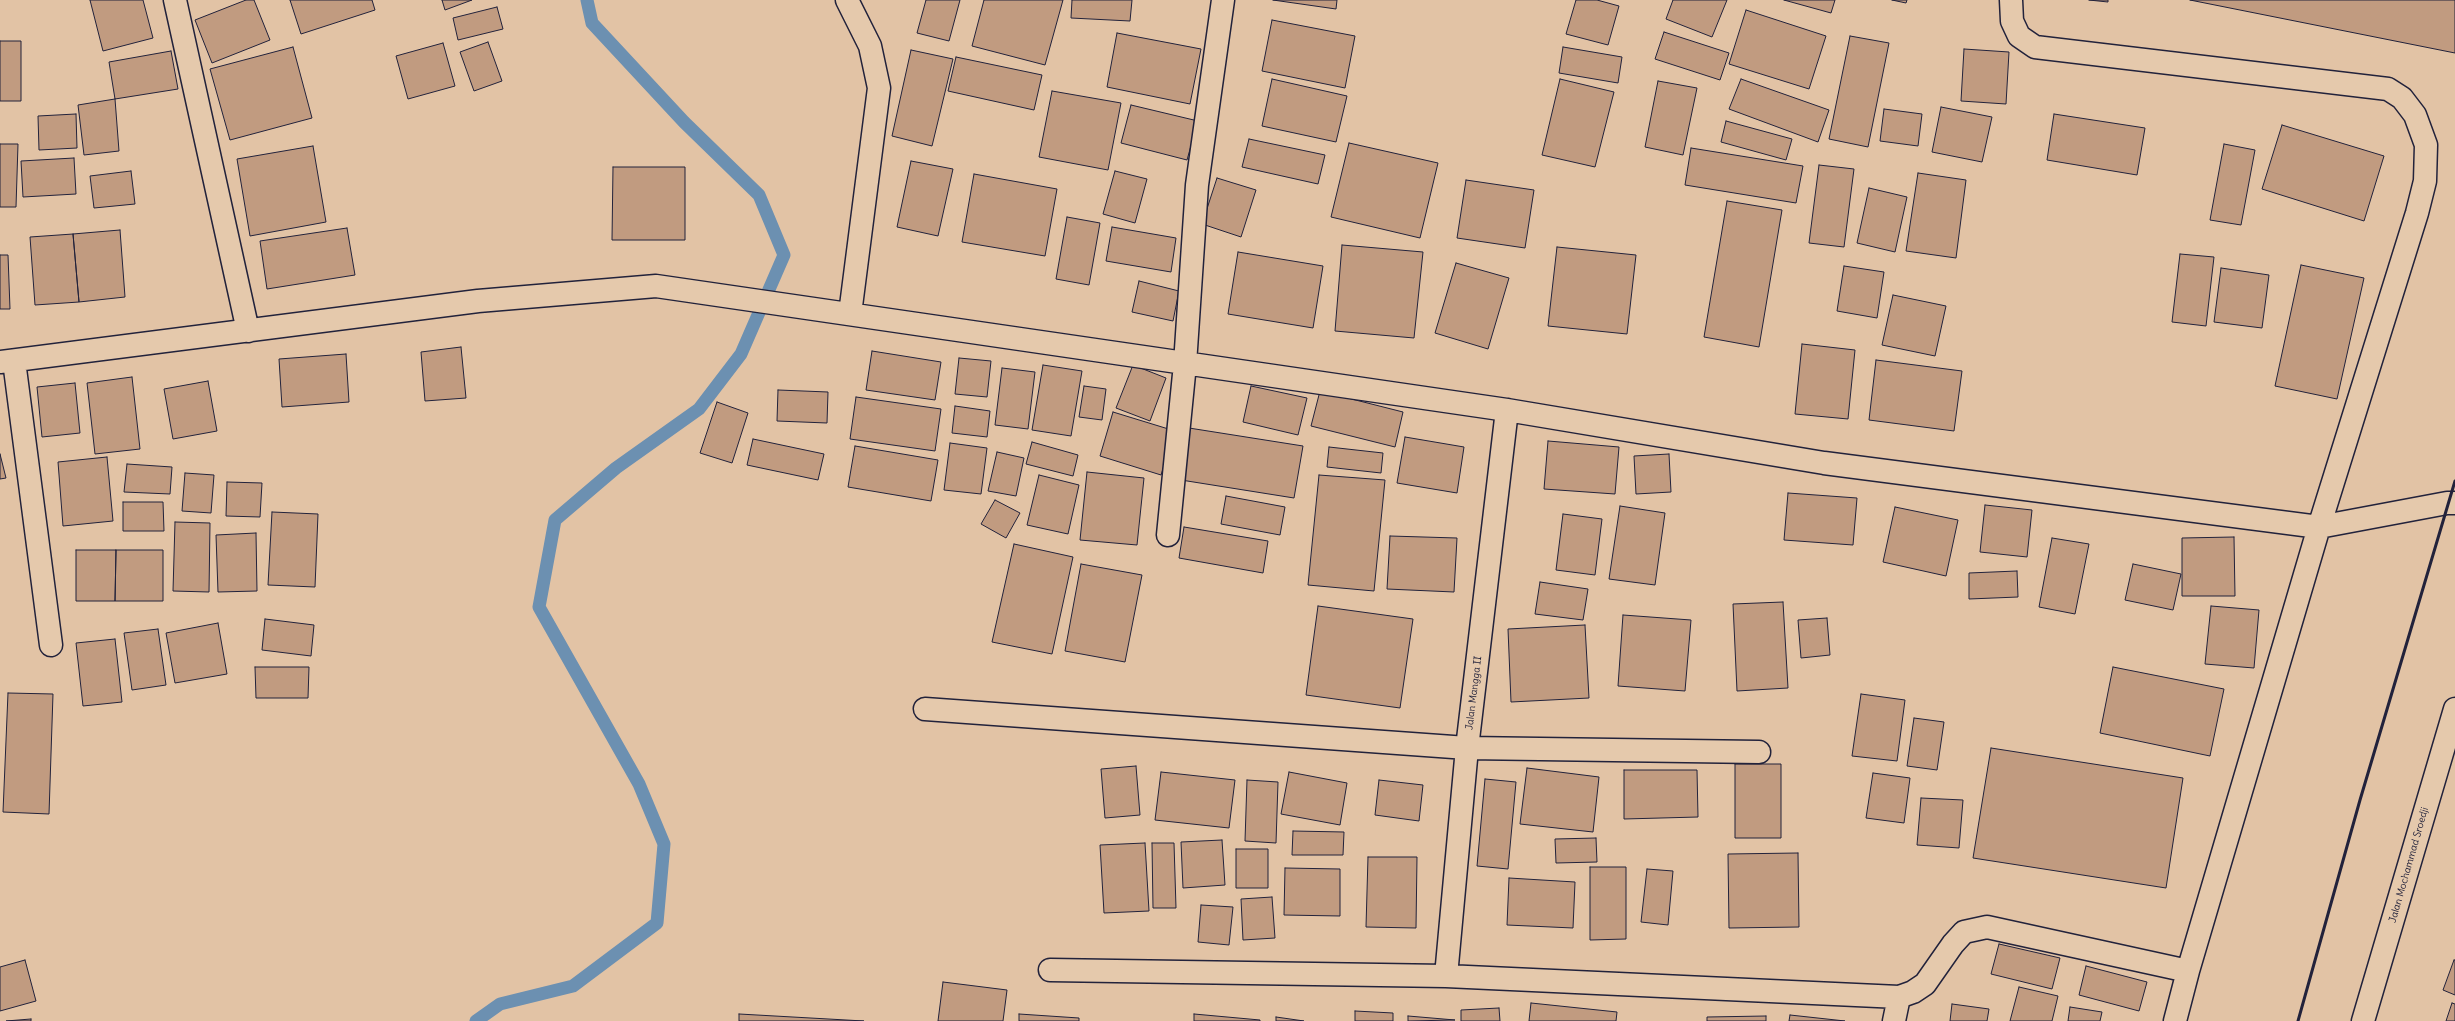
<!DOCTYPE html>
<style>
body{margin:0}
canvas{display:block;background:#e2c3a5}
</style>
<canvas width="2455" height="1021"></canvas>
<script>
const c = document.querySelector('canvas').getContext('2d');
c.lineJoin = 'round';
function poly(rows) {
  const path = new Path2D();
  for (const r of rows) {
    path.moveTo(r[0], r[1]);
    for (let i = 2; i < r.length; i += 2) path.lineTo(r[i], r[i + 1]);
  }
  return path;
}
function stroke(path, color, width, dash) {
  c.strokeStyle = color;
  c.lineWidth = width;
  c.lineCap = dash ? 'butt' : 'round';
  c.setLineDash(dash || []);
  c.stroke(path);
}
function fill(path, color) {
  c.fillStyle = color;
  c.fill(path, 'evenodd');
}
function label(font, color, halo, rows, align = 'center') {
  c.font = font + ' Delius,sans-serif';
  c.lineWidth = 4;
  c.setLineDash([]);
  c.textBaseline = 'middle';
  c.strokeStyle = halo;
  c.fillStyle = color;
  for (const [text, x, y, turn = 0] of rows) {
    c.save();
    c.translate(x, y);
    c.rotate((+turn || 0) * Math.PI / 180);
    c.textAlign = isNaN(turn) ? turn : align;
    if (halo) c.strokeText(text, 0, 0);
    c.fillText(text, 0, 0);
    c.restore();
  }
}
stroke(poly([
 [476,1021,500,1004,573,986,657,923,664,844,639,784,539,607,555,520,616,468,699,409,741,354,784,255,759,195,684,122,592,23,587,0]
]), '#6c90b1', 13);
const building = poly([
 [90,0,143,0,153,38,103,51,90,0],
 [246,0,254,0,270,40,212,63,195,20,246,0],
 [290,0,372,0,375,10,301,34,290,0],
 [442,0,472,0,445,10,442,0],
 [926,0,960,0,949,41,917,33,926,0],
 [984,0,1063,0,1045,65,972,46,984,0],
 [1072,0,1132,0,1130,21,1071,18,1072,0],
 [1273,0,1337,0,1336,9,1273,0],
 [1576,0,1597,0,1619,6,1608,45,1566,34,1576,0],
 [1673,0,1727,0,1712,37,1666,19,1673,0],
 [1784,0,1835,0,1831,13,1784,0],
 [1892,0,1907,0,1906,3,1892,0],
 [2089,0,2108,0,2108,2,2089,0],
 [2190,0,2455,0,2455,53,2190,0],
 [497,7,503,29,458,40,453,18,497,7],
 [1746,10,1826,36,1809,89,1729,64,1746,10],
 [1272,20,1355,36,1345,88,1262,71,1272,20],
 [1664,32,1729,53,1720,80,1655,59,1664,32],
 [1117,33,1201,49,1190,104,1107,87,1117,33],
 [1850,36,1889,43,1868,147,1829,139,1850,36],
 [0,41,21,41,21,101,0,101,0,41],
 [488,42,502,81,474,91,460,52,488,42],
 [443,43,455,86,408,99,396,56,443,43],
 [293,47,312,118,230,140,210,69,293,47],
 [1563,47,1622,57,1618,83,1559,73,1563,47],
 [1964,49,2009,52,2006,104,1961,101,1964,49],
 [911,50,953,59,932,146,892,136,911,50],
 [171,51,178,89,115,99,109,62,171,51],
 [956,57,1042,75,1034,110,948,91,956,57],
 [1272,79,1347,96,1336,142,1262,126,1272,79],
 [1560,79,1614,92,1595,167,1542,155,1560,79],
 [1741,79,1829,110,1818,142,1729,109,1741,79],
 [1658,81,1697,88,1683,155,1645,147,1658,81],
 [1052,91,1121,103,1108,170,1039,157,1052,91],
 [115,99,119,151,84,155,78,105,115,99],
 [1131,105,1198,121,1187,160,1121,143,1131,105],
 [1941,107,1992,117,1982,162,1932,152,1941,107],
 [1884,109,1922,114,1918,146,1880,141,1884,109],
 [76,114,77,148,39,150,38,116,76,114],
 [2054,114,2145,128,2137,175,2047,160,2054,114],
 [1726,121,1792,139,1786,160,1721,142,1726,121],
 [2282,125,2384,156,2364,221,2262,189,2282,125],
 [1249,139,1325,155,1318,184,1242,167,1249,139],
 [1349,143,1438,163,1420,238,1331,217,1349,143],
 [0,144,18,144,16,207,0,207,0,144],
 [2224,144,2255,150,2241,225,2210,220,2224,144],
 [313,146,326,222,250,236,237,159,313,146],
 [1691,148,1803,166,1796,203,1685,185,1691,148],
 [74,158,76,194,23,197,21,161,74,158],
 [911,161,953,169,938,236,897,227,911,161],
 [1819,165,1854,169,1844,247,1809,243,1819,165],
 [613,167,685,167,685,240,612,240,613,167],
 [131,171,135,204,94,208,90,176,131,171],
 [1115,171,1147,179,1135,223,1103,214,1115,171],
 [1918,173,1966,180,1956,258,1906,251,1918,173],
 [974,174,1057,189,1045,256,962,242,974,174],
 [1217,178,1256,190,1241,237,1202,224,1217,178],
 [1466,180,1534,190,1525,248,1457,238,1466,180],
 [1869,188,1907,197,1895,252,1857,243,1869,188],
 [1727,201,1782,210,1759,347,1704,337,1727,201],
 [1067,217,1100,223,1089,285,1056,279,1067,217],
 [1112,227,1176,238,1171,272,1106,261,1112,227],
 [347,228,355,275,267,289,260,241,347,228],
 [120,230,125,297,79,302,73,234,120,230],
 [73,234,79,302,35,305,30,237,73,234],
 [1342,245,1423,252,1414,338,1335,331,1342,245],
 [1557,247,1636,255,1627,334,1548,326,1557,247],
 [1238,252,1323,266,1313,328,1228,314,1238,252],
 [2180,254,2214,257,2206,326,2172,322,2180,254],
 [0,255,8,255,10,309,0,309,0,255],
 [1456,263,1509,278,1488,349,1435,333,1456,263],
 [2301,265,2364,278,2337,399,2275,386,2301,265],
 [1844,266,1884,272,1877,318,1837,311,1844,266],
 [2221,268,2269,275,2262,328,2214,322,2221,268],
 [1139,281,1179,291,1173,321,1132,312,1139,281],
 [1893,295,1946,306,1935,356,1882,345,1893,295],
 [1802,344,1855,350,1848,419,1795,414,1802,344],
 [461,347,466,398,425,401,421,352,461,347],
 [872,351,941,362,935,400,866,390,872,351],
 [346,354,349,402,282,407,279,359,346,354],
 [959,358,991,361,987,397,955,394,959,358],
 [1876,360,1962,371,1954,431,1869,420,1876,360],
 [1043,365,1082,371,1071,436,1032,430,1043,365],
 [1133,365,1166,378,1150,421,1116,408,1133,365],
 [1002,368,1035,372,1028,429,995,425,1002,368],
 [132,377,140,449,95,454,87,383,132,377],
 [208,381,217,431,173,439,164,389,208,381],
 [75,383,80,433,42,437,37,387,75,383],
 [1084,386,1106,389,1102,420,1079,417,1084,386],
 [1251,386,1307,398,1298,435,1243,422,1251,386],
 [778,390,828,392,827,423,777,421,778,390],
 [1320,391,1403,412,1395,447,1311,426,1320,391],
 [856,397,941,409,935,451,850,439,856,397],
 [717,402,748,413,732,463,700,453,717,402],
 [955,406,990,411,987,437,952,433,955,406],
 [1113,412,1175,431,1161,475,1100,456,1113,412],
 [1189,428,1303,446,1294,498,1181,480,1189,428],
 [1405,437,1464,447,1457,493,1397,483,1405,437],
 [753,439,824,454,818,480,747,465,753,439],
 [1548,441,1619,447,1615,494,1544,489,1548,441],
 [1032,442,1078,455,1073,476,1026,464,1032,442],
 [950,443,987,448,981,494,944,490,950,443],
 [855,446,938,460,931,501,848,487,855,446],
 [1329,447,1383,453,1381,473,1327,467,1329,447],
 [997,452,1024,458,1016,496,988,491,997,452],
 [0,454,6,478,0,479,0,454],
 [1669,454,1671,492,1636,494,1634,456,1669,454],
 [107,457,113,521,63,526,58,462,107,457],
 [127,464,172,467,170,494,124,492,127,464],
 [1087,472,1144,478,1137,545,1080,540,1087,472],
 [185,473,214,475,211,513,182,511,185,473],
 [1039,475,1079,485,1068,534,1027,525,1039,475],
 [1319,475,1385,480,1374,591,1308,585,1319,475],
 [227,482,262,483,260,517,226,516,227,482],
 [1788,493,1857,498,1853,545,1784,540,1788,493],
 [1226,496,1285,507,1280,535,1221,524,1226,496],
 [995,500,1020,513,1006,538,981,524,995,500],
 [123,502,163,502,164,531,123,531,123,502],
 [1985,505,2032,510,2027,557,1980,552,1985,505],
 [1620,506,1665,513,1655,585,1609,579,1620,506],
 [1895,507,1958,520,1946,576,1883,562,1895,507],
 [272,512,318,514,315,587,268,585,272,512],
 [1563,514,1602,519,1595,575,1556,570,1563,514],
 [175,522,210,523,209,592,173,591,175,522],
 [1184,527,1268,541,1263,573,1179,558,1184,527],
 [256,533,257,591,218,592,216,535,256,533],
 [1390,536,1457,538,1454,592,1387,589,1390,536],
 [2234,537,2235,596,2182,596,2182,538,2234,537],
 [2052,538,2089,544,2075,614,2039,607,2052,538],
 [1014,544,1073,557,1052,654,992,642,1014,544],
 [76,550,116,550,115,601,76,601,76,550],
 [116,550,163,550,163,601,115,601,116,550],
 [1081,564,1142,575,1125,662,1065,651,1081,564],
 [2133,564,2181,574,2173,610,2125,600,2133,564],
 [2017,571,2018,597,1969,599,1969,573,2017,571],
 [1540,582,1588,589,1583,620,1535,614,1540,582],
 [1783,602,1788,688,1737,691,1733,604,1783,602],
 [1318,606,1413,619,1400,708,1306,695,1318,606],
 [2211,606,2259,610,2254,668,2205,664,2211,606],
 [1623,615,1691,620,1685,691,1618,686,1623,615],
 [1827,618,1830,655,1801,658,1798,620,1827,618],
 [265,619,314,625,311,656,262,650,265,619],
 [218,623,227,674,175,683,166,633,218,623],
 [1585,625,1589,698,1511,702,1508,629,1585,625],
 [158,629,166,685,132,690,124,633,158,629],
 [115,639,122,702,83,706,76,643,115,639],
 [255,667,309,667,308,698,256,698,255,667],
 [2113,667,2224,689,2210,756,2100,733,2113,667],
 [8,693,53,694,49,814,3,812,8,693],
 [1861,694,1905,700,1897,761,1852,756,1861,694],
 [1914,718,1944,722,1937,770,1907,766,1914,718],
 [1991,748,2183,778,2166,888,1973,858,1991,748],
 [1735,764,1781,764,1781,838,1735,838,1735,764],
 [1136,766,1140,815,1105,818,1101,769,1136,766],
 [1527,768,1599,777,1593,832,1520,824,1527,768],
 [1624,770,1697,770,1698,817,1624,819,1624,770],
 [1161,772,1235,780,1229,828,1155,820,1161,772],
 [1289,772,1347,783,1340,825,1281,814,1289,772],
 [1873,773,1910,778,1904,823,1866,818,1873,773],
 [1485,779,1516,782,1508,869,1477,866,1485,779],
 [1247,780,1278,782,1276,843,1245,841,1247,780],
 [1379,780,1423,785,1419,821,1375,815,1379,780],
 [1921,798,1963,800,1959,848,1917,845,1921,798],
 [1293,831,1344,832,1343,855,1292,855,1293,831],
 [1596,838,1597,862,1556,863,1555,839,1596,838],
 [1222,840,1225,885,1183,888,1181,842,1222,840],
 [1145,843,1149,911,1104,913,1100,845,1145,843],
 [1152,843,1174,843,1176,908,1153,908,1152,843],
 [1236,849,1268,849,1268,888,1236,888,1236,849],
 [1798,853,1799,927,1729,928,1728,854,1798,853],
 [1368,857,1417,857,1416,928,1366,927,1368,857],
 [1590,867,1626,867,1626,939,1590,940,1590,867],
 [1285,868,1340,869,1340,916,1284,915,1285,868],
 [1647,869,1673,871,1668,925,1641,922,1647,869],
 [1509,878,1575,882,1573,928,1507,925,1509,878],
 [1272,897,1275,938,1243,940,1241,899,1272,897],
 [1201,905,1233,907,1229,945,1198,942,1201,905],
 [1999,944,2060,958,2052,989,1991,974,1999,944],
 [25,960,36,1001,0,1011,0,967,25,960],
 [2454,960,2455,960,2455,995,2443,990,2454,960],
 [2086,966,2147,982,2139,1011,2079,995,2086,966],
 [943,982,1007,990,1003,1021,938,1021,943,982],
 [2019,987,2058,996,2052,1021,2010,1021,2019,987],
 [1531,1003,1617,1012,1616,1021,1529,1021,1531,1003],
 [2452,1003,2455,1004,2455,1021,2446,1021,2452,1003],
 [1952,1004,1989,1009,1987,1021,1950,1021,1952,1004],
 [2070,1007,2102,1012,2100,1021,2068,1021,2070,1007],
 [1499,1008,1500,1021,1461,1021,1461,1010,1499,1008],
 [1355,1011,1393,1013,1393,1021,1355,1021,1355,1011],
 [739,1014,864,1021,739,1021,739,1014],
 [1019,1014,1079,1018,1079,1021,1019,1021,1019,1014],
 [1194,1014,1260,1020,1260,1021,1194,1021,1194,1014],
 [1790,1015,1845,1021,1789,1021,1790,1015],
 [1408,1016,1455,1020,1408,1021,1408,1016],
 [1766,1016,1766,1021,1707,1021,1707,1017,1766,1016],
 [1276,1017,1304,1021,1276,1021,1276,1017],
 [31,1019,31,1021,6,1021,31,1019]
]);
fill(building, '#c19b80');
stroke(building, '#22223b', 1);
const street = poly([
 [175,0,248,331],
 [847,0,870,46,879,88,850,314],
 [2011,0,2012,21,2019,36,2035,47,2388,89,2402,98,2415,115,2426,145,2425,181,2417,213,2319,527,2188,971,2175,1021],
 [14,361,51,645],
 [0,362,478,301,656,286,1507,410,1824,463,2319,527,2447,503,2455,503],
 [1168,535,1185,364,1197,185,1223,0],
 [925,709,1467,748,1759,752],
 [1050,970,1446,976,1899,997,1913,992,1925,984,1953,944,1964,932,1987,927,2188,971],
 [1446,976,1467,748,1507,410],
 [1894,1021,1899,997]
]);
const primary = poly([
 [2363,1021,2455,709]
]);
stroke(street, '#22223b', 25);
stroke(primary, '#22223b', 25);
stroke(street, '#e5c9ac', 22);
stroke(primary, '#e5c9ac', 22);
stroke(poly([
 [2298,1021,2360,800,2455,481]
]), '#22223b', 3);
label('10px', '#22223b', '#e5c9ac', [
 ["Jalan Mangga II",1474,693,-83],
 ["Jalan Mochammad Sroedji",2409,865,-74]
]);
</script>
